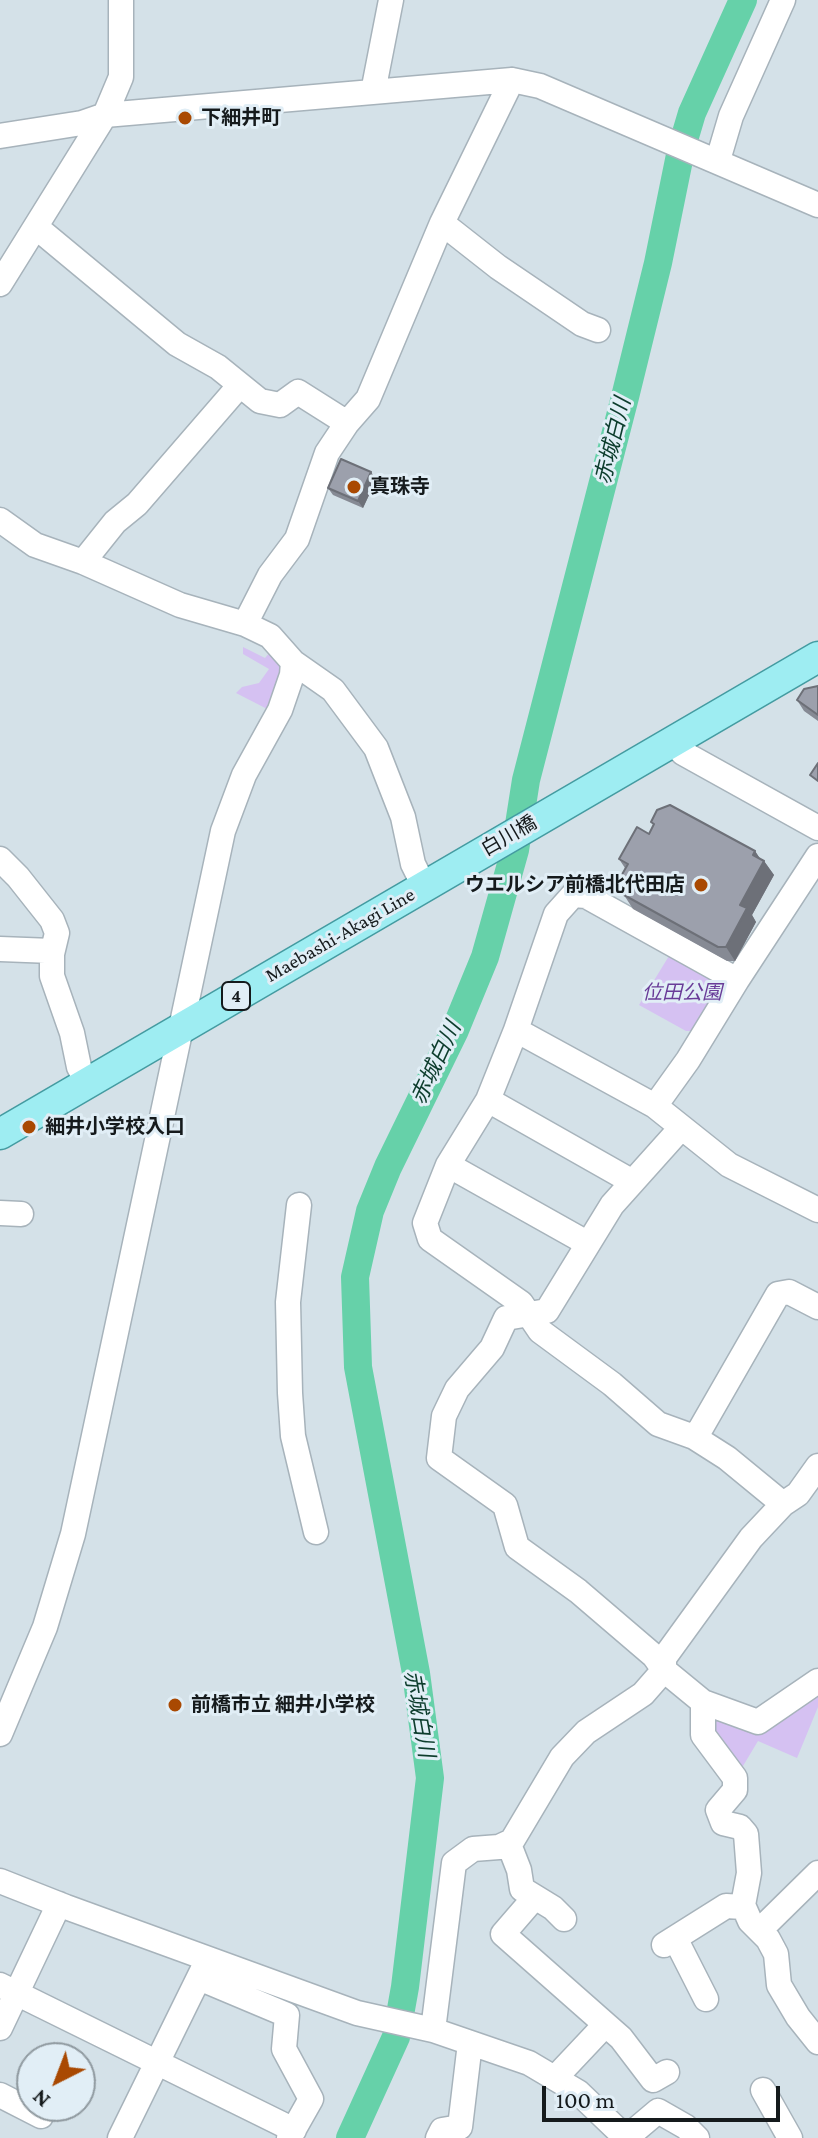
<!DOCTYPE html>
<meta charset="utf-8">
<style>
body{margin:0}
#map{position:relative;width:818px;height:2138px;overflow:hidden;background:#d4e1e8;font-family:"Crimson Pro",serif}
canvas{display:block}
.north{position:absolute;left:16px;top:2042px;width:80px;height:80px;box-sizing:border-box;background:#e1eef6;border:2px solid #8f999f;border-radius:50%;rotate:222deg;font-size:22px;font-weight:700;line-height:32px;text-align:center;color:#151a1c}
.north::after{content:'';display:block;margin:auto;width:28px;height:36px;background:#a94902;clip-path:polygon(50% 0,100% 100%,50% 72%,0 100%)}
.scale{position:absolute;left:542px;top:2086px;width:238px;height:36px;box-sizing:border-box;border:4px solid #151a1c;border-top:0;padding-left:10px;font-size:24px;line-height:28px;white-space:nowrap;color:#151a1c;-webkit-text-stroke:6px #e1eef6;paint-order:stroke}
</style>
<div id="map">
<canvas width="818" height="2138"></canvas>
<div class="north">N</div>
<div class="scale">100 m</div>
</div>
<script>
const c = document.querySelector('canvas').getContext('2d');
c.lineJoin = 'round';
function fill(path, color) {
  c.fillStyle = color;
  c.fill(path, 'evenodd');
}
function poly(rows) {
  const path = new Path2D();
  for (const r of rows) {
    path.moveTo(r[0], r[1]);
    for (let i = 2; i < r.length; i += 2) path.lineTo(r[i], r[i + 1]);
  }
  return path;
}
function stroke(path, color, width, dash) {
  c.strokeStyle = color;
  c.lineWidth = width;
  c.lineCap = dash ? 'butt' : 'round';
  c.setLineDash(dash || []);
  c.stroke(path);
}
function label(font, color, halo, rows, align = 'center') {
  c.font = font + ' "Crimson Pro","Noto Sans JP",serif';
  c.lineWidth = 6;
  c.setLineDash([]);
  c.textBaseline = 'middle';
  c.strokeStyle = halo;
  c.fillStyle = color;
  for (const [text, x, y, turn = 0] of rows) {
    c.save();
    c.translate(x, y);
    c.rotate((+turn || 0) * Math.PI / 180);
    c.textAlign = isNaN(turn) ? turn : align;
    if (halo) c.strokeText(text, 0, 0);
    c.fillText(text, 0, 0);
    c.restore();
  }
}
fill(poly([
 [243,647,265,658,274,647,286,668,275,713,236,693,242,687,259,683,269,669,243,654],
 [672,951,722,983,692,1031,686,1031,639,1005],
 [818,1688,818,1707,797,1758,758,1741,740,1771,714,1742,708,1705,760,1726]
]), '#d5c1f2');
stroke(poly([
 [350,2138,396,2037,405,1987,430,1778,416,1673,358,1367,355,1277,370,1211,388,1167,455,1030,485,957,515,850,526,780,625,397,658,263,681,150,692,113,743,0]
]), '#66d1a9', 28);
const minor = poly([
 [373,92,391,0],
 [0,136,82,123,105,115,512,80,540,86,818,205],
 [718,160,731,116,783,0],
 [442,223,498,267,582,324,598,330],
 [36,227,177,344,218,367,260,401,280,405,298,392,347,423],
 [0,284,105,115,121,77,121,0],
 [0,520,35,545,83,562,180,605,245,624,270,636,293,662,292,675,280,710,244,775,223,831,73,1534,45,1627,0,1734],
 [83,562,115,522,137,504,240,385],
 [245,624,270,575,297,539,327,453,347,423,368,399,442,223,512,80],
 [293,662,333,690,376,748,403,817,413,864,424,886],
 [672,742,683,753,818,828],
 [0,859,18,877,52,920,57,933,52,954,52,976,72,1033,79,1067,87,1083],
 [0,949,52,951],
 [737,980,586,896,573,895,556,914,516,1030,655,1106,729,1165,818,1210],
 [516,1030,488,1100,448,1165,425,1223,430,1239,521,1303,540,1331,612,1384,658,1424,694,1437,727,1458,783,1504],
 [488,1100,631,1181],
 [655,1106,688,1060,737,980,818,856],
 [681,1128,612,1205,547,1311,506,1318,492,1348,457,1389,444,1416,439,1458,505,1505,517,1547,578,1591,654,1656,664,1670,703,1702,758,1722,818,1681],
 [448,1165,578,1238,586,1246],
 [299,1205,288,1302,290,1393,293,1436,316,1532],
 [0,1213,21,1214],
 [694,1437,701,1428,778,1294,789,1292,818,1307],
 [703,1702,703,1735,735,1778,735,1790,718,1810,723,1823,740,1827,746,1834,749,1873,743,1905,750,1921,768,1939,776,1954,779,1985,798,2017,818,2042],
 [505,1845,512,1852,519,1870,522,1889,553,1908,564,1919],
 [0,1881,66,1907,357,2013,433,2030,529,2063,578,2092,626,2138],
 [535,1897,503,1934,621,2038,653,2080,667,2072],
 [760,1930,818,1873],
 [675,1938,706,1999],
 [664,1945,726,1906,743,1907],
 [199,1978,287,2015,284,2049,311,2099,289,2138],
 [0,1985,294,2130],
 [0,2028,59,1904],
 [433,2030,454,1863,473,1849,499,1847,512,1841,562,1757,586,1732,643,1694,664,1670,664,1658,751,1538,783,1504,798,1494,818,1466],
 [555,2078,604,2026],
 [763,2090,790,2138],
 [0,2095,41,2116],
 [120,2138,205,1965],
 [438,2138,442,2130,460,2127,470,2043],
 [626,2138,658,2111,686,2127,697,2138]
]);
const major = poly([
 [0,1134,818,657]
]);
stroke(minor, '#a7b3bb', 27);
stroke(major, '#449ba1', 33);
stroke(minor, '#fff', 24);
stroke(major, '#9eedf2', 30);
fill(poly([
 [371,472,376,480,363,508,333,495,328,488],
 [818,686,818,721,804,711,797,700],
 [651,822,755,851,760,859,764,861,774,875,752,915,756,922,735,961,727,961,633,909,624,895,627,888,620,878,625,868,619,859,649,834,654,826]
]), '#868a94');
fill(poly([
 [371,472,376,480,363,508,358,501],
 [755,851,763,863,764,861,774,875,752,915,756,922,735,961,726,947,740,905]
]), '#6d7078');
const building = poly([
 [341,459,371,472,358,501,328,488,341,459],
 [818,686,818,715,797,700,804,689,818,686],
 [818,763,818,781,810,775,818,763],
 [670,805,755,851,753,855,764,861,740,905,747,908,726,947,718,947,624,895,630,883,620,878,628,864,619,859,637,827,649,834,654,824,651,822,657,810,670,805]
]);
fill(building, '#9ca0ac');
stroke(building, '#6d7078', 2);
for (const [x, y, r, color] of [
 [185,118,8,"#a94902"],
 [354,487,8,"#a94902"],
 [701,885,8,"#a94902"],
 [29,1127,8,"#a94902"],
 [175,1705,8,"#a94902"]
]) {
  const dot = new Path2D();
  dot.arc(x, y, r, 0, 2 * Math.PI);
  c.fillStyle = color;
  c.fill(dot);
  stroke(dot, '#e1eef6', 3);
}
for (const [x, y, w] of [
 [236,996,28]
]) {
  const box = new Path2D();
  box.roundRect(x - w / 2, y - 14, w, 28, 6);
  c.fillStyle = '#e1eef6';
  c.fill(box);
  stroke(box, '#151a1c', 2);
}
label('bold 18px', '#151a1c', null, [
 ["4",236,996]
]);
label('bold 20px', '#151a1c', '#e1eef6', [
 ["下細井町",201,118],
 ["真珠寺",370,487],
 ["ウエルシア前橋北代田店",685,885,"right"],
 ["細井小学校入口",45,1127],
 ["前橋市立 細井小学校",191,1705]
], 'left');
label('20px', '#151a1c', '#e1eef6', [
 ["白川橋",509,836,-30],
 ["Maebashi-Akagi Line",340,935,-30]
]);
label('italic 20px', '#693c98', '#e1eef6', [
 ["位田公園",682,993]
]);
label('italic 22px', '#0d3d2d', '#e1eef6', [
 ["赤城白川",613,441,-76],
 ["赤城白川",436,1063,-65],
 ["赤城白川",419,1714,80]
]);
</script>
